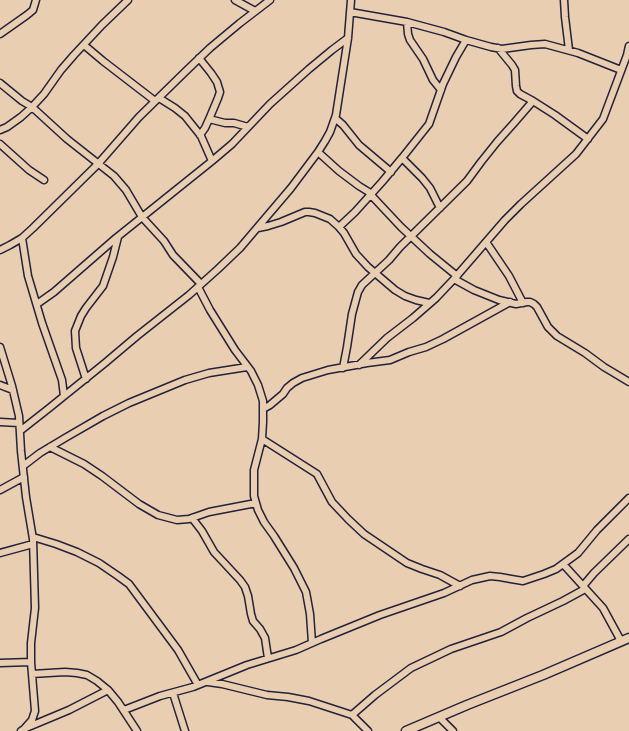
<!DOCTYPE html>
<style>
body{margin:0}
canvas{display:block;background:#eaceb1}
</style>
<canvas width="629" height="731"></canvas>
<script>
const c = document.querySelector('canvas').getContext('2d');
c.lineJoin = 'round';
function poly(rows) {
  const path = new Path2D();
  for (const r of rows) {
    path.moveTo(r[0], r[1]);
    for (let i = 2; i < r.length; i += 2) path.lineTo(r[i], r[i + 1]);
  }
  return path;
}
function stroke(path, color, width, dash) {
  c.strokeStyle = color;
  c.lineWidth = width;
  c.lineCap = dash ? 'butt' : 'round';
  c.setLineDash(dash || []);
  c.stroke(path);
}
const street = poly([
 [235,0,255,11],
 [564,0,565,17,569,50],
 [350,12,407,22,444,32,466,40,491,47,502,49,531,45,545,44,578,53,621,70],
 [407,22,408,34,410,40,423,59,433,80,441,90],
 [0,34,27,15,33,10,36,0],
 [84,45,103,61,155,101],
 [498,48,512,65,515,70,516,86,517,91,520,94,533,101,555,115,588,139],
 [199,58,211,73,217,82,220,92,218,98,210,117,205,128,200,135],
 [0,83,22,101,32,107,67,139,114,176,126,190,142,217,164,241,173,255,201,284],
 [159,98,175,108,185,116,201,136,212,161],
 [335,118,343,125,359,145,391,172],
 [209,119,225,123,234,123,248,127],
 [0,130,7,127,21,117,32,107,44,94,61,70,74,55,102,25,128,0],
 [0,144,29,170,44,180],
 [318,152,339,171,359,186,372,194],
 [402,158,422,178,430,188,440,208],
 [371,195,401,227,430,254,457,276],
 [339,227,355,212,382,182,402,158,429,124,443,84,456,57,466,40],
 [258,228,268,226,281,222,305,212,309,212,315,213,330,219,339,227,344,233,356,254,368,267,395,290,405,296,416,300,429,303],
 [22,238,28,276,42,323,62,380,64,396],
 [486,242,509,276,523,303],
 [0,250,10,245,22,238,33,228,98,164,139,117,186,71,210,48,240,23,270,0],
 [454,279,474,290,499,300,516,304,527,302,530,302,534,304,537,307,548,327,557,336,585,353,604,367,629,382],
 [198,287,210,310,235,350,251,371,258,385,263,401,263,422,262,439,254,470,254,496,258,510,264,522,274,536,294,568,306,592,310,614,312,643],
 [37,304,54,292,116,238,212,161,232,144,270,104,309,69,332,50,348,38],
 [0,347,12,386,19,416,21,451,26,497,33,539,35,608,31,643,31,662,35,711,32,720,24,729,21,731],
 [359,365,387,338,413,318,436,298,454,279,505,220,521,204,576,154,603,119,627,55,629,46],
 [343,368,347,347,352,314,358,292,362,285,389,260,400,247,467,181,481,162,497,142,514,123,533,101],
 [86,379,76,348,75,331,81,316,86,308,103,286,113,257,118,237],
 [0,385,13,390],
 [263,409,270,405,283,394,287,388,293,383,302,378,328,370,367,363,390,360,409,352,426,347,443,339,510,302],
 [0,422,19,423],
 [20,431,48,409,105,363,137,336,189,295,218,269,240,248,291,188,318,152,325,141,330,132,336,115,348,38,351,0],
 [262,439,317,474,332,502,348,519,364,534,407,563,422,569,440,575,460,586],
 [50,447,84,464,102,476,139,504,158,515,177,520,189,519,209,512,256,503],
 [23,466,40,453,65,438,103,416,129,403,185,380,209,373,247,367],
 [0,490,24,477],
 [192,518,202,531,214,552,240,580,245,587,248,596,251,614,253,621,260,629,265,638,268,658],
 [33,537,56,544,77,552,99,563,118,576,129,584,178,650,198,685],
 [0,553,33,544],
 [563,564,603,608,621,641],
 [583,586,594,573,629,539],
 [0,663,31,662],
 [32,674,65,672,77,673,87,675,97,681,108,690,118,702,137,731],
 [208,682,222,684,267,695,288,697,309,701,352,715,368,731],
 [173,693,185,731],
 [124,710,160,696,193,687,247,665,296,650,321,639,380,615,444,593,472,580,490,576,500,577,511,579,523,581,544,574,556,569,578,553,597,530,629,498],
 [352,715,375,695,411,668,451,649,501,632,527,618,563,601,585,589],
 [439,717,453,731],
 [26,728,69,710,108,690]
]);
const secondary = poly([
 [406,731,467,705,543,675,629,638]
]);
stroke(street, '#22223b', 9);
stroke(secondary, '#22223b', 11);
stroke(street, '#eaceb1', 6);
stroke(secondary, '#eaceb1', 8);
</script>
